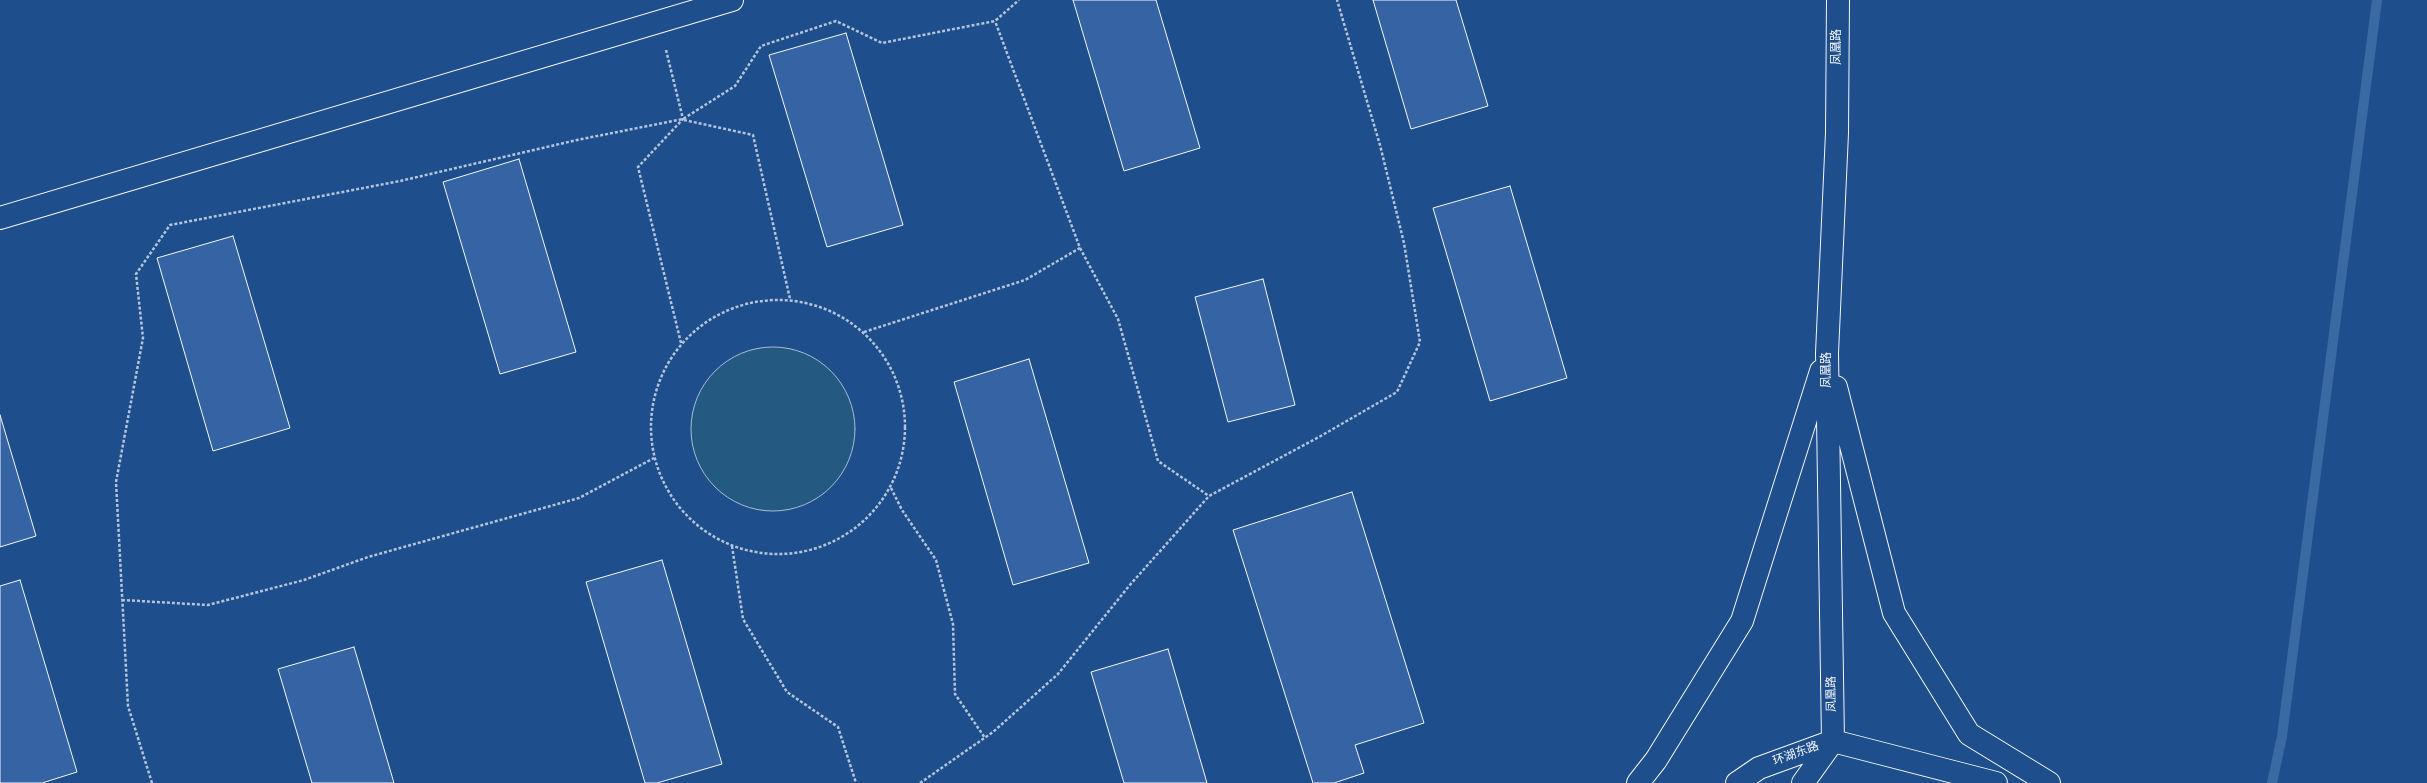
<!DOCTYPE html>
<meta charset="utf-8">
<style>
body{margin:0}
canvas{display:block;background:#1f4e8c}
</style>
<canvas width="2427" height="783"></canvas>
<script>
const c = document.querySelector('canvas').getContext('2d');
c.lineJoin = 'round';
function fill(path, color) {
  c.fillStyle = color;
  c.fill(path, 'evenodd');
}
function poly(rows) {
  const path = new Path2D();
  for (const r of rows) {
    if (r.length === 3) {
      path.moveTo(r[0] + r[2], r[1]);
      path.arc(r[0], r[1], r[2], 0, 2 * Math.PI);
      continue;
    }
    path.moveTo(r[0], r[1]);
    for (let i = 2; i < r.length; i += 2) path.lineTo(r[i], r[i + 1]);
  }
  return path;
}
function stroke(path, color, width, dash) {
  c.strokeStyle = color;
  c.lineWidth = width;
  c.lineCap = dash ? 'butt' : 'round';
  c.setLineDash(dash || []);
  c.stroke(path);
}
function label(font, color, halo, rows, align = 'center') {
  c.font = font + ' "Roboto Condensed","Noto Sans SC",sans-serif';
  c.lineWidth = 3;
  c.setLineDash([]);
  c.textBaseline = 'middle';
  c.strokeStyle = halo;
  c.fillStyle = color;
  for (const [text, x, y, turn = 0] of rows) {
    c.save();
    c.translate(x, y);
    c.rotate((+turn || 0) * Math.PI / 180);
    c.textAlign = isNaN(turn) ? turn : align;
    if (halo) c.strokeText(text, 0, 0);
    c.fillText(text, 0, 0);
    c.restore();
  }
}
const green = poly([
 [773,429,82]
]);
fill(green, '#245a82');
stroke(green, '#a8bbd7', 1);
stroke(poly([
 [2272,783,2282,736,2377,0]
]), '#3b69a3', 10);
const building = poly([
 [1073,0,1156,0,1200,148,1124,171,1073,0],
 [1373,0,1456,0,1488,106,1411,129,1373,0],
 [846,33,903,225,827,247,769,55,846,33],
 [519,159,576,352,500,374,443,182,519,159],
 [1510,186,1567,378,1490,401,1433,208,1510,186],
 [233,236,290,428,213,451,157,258,233,236],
 [1263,279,1295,405,1228,422,1195,297,1263,279],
 [1029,359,1089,563,1013,585,954,382,1029,359],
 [0,415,36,536,0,547,0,415],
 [1352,492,1424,723,1355,745,1364,773,1334,783,1313,783,1233,530,1352,492],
 [662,560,722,764,657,783,645,783,586,582,662,560],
 [20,580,77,772,42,783,0,783,0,586,20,580],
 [354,647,394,783,312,783,278,669,354,647],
 [1168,649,1207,783,1124,783,1091,672,1168,649]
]);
fill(building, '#3563a3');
stroke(building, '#f2f6ff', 1);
const minor = poly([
 [0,218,732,0],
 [1833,741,1996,783]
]);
const major = poly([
 [1836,387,1894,613,1969,734,2049,783],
 [1833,741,1827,353,1837,133,1838,0],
 [1638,783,1656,760,1742,621,1821,371],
 [1737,783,1759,768,1833,741],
 [1803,783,1833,741]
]);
stroke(minor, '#f2f6ff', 24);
stroke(major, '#f2f6ff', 24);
stroke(poly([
 [666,50,683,119,638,167,681,343],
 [684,120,753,135,790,299],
 [1080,248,1118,319,1158,461,1209,496],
 [778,427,127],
 [864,332,1025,280,1080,248,995,21],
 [891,488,902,510,936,560,953,624,955,694,985,738],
 [732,546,743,619,787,692,838,727,856,783],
 [122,600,208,605,304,580,368,557,579,498,654,458],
 [152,783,128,706,116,482,143,338,136,274,170,225,400,181,577,140,683,119,735,86,761,46,836,21,882,43,995,21,1019,0],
 [920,783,993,732,1058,674,1129,586,1209,496,1319,437,1397,392,1420,342,1404,243,1380,145,1337,0]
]), '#b3c4dc', 2.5, [3, 2]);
stroke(minor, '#1f4e8c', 22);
stroke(major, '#1f4e8c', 22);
label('12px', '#f2f6ff', '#1f4e8c', [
 ["凤凰路",1837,47,-90],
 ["凤凰路",1827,370,-90],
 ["凤凰路",1832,694,-91],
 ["环湖东路",1796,754,-20]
]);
</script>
